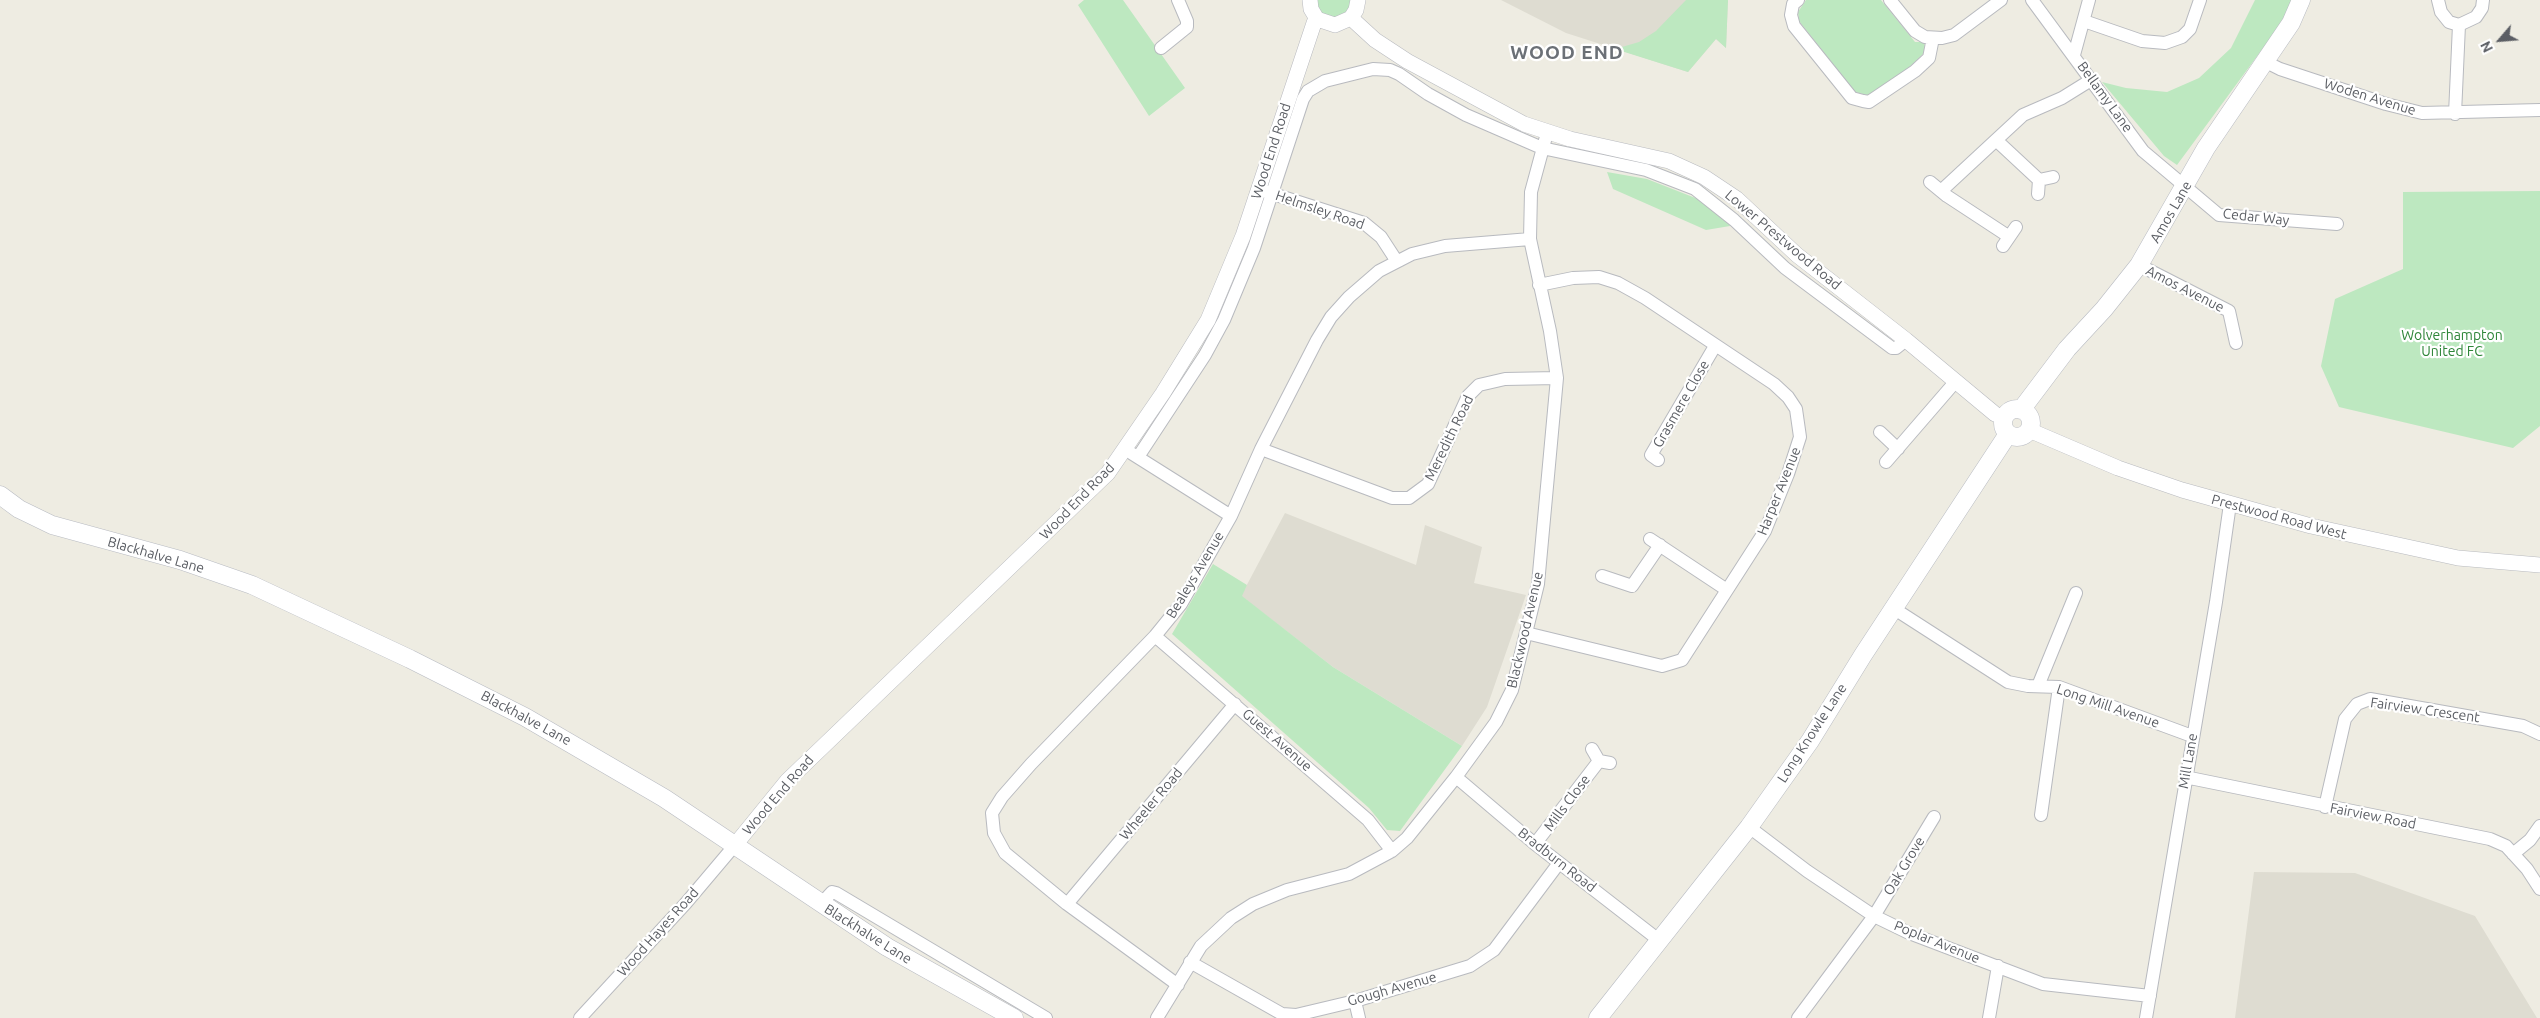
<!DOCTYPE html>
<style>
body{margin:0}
#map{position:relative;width:2540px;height:1018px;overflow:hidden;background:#eeece2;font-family:Ubuntu,sans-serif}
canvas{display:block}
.north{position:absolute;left:2475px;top:15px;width:50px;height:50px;-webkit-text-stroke:4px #fff;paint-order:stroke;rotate:243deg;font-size:14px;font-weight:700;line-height:20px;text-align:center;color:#5b5e64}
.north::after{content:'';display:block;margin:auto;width:18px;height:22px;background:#5b5e64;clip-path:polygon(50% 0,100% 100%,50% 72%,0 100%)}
</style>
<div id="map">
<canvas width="2540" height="1018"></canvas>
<div class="north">N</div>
</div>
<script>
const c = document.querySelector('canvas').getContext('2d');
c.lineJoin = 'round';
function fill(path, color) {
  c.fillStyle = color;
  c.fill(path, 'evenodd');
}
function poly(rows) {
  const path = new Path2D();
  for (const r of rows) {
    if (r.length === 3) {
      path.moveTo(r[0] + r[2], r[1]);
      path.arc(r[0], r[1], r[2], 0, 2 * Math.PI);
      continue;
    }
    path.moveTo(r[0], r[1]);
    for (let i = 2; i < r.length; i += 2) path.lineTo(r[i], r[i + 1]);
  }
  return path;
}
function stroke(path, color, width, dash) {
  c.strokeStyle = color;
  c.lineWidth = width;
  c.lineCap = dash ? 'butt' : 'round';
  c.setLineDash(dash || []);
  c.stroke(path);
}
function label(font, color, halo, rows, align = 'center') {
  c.font = font + ' Ubuntu,sans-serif';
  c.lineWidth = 4.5;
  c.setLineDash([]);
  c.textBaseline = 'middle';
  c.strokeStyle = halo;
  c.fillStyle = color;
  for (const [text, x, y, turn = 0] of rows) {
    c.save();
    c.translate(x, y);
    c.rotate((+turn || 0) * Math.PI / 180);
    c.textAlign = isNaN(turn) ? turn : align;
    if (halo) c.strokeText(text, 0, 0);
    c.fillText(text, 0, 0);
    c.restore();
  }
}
fill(poly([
 [1501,0,1728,0,1726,48,1716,39,1688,72,1566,33],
 [1285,513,1416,565,1425,525,1482,547,1474,583,1526,595,1487,707,1462,746,1333,667,1241,596],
 [2254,872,2355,873,2475,916,2537,1018,2235,1018]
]), '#dedcd1');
fill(poly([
 [1084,0,1123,0,1185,88,1149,116,1078,5],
 [1316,0,1352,0,1352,5,1344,16,1330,19,1318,10],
 [1686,0,1728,0,1726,48,1716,39,1688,72,1615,49,1639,42,1656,31],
 [1806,0,1881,0,1915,42,1925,42,1924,53,1899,77,1870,96,1855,92,1799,21,1798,12],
 [2255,0,2292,0,2283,21,2177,165,2164,156,2102,82,2126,88,2167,92,2199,78,2231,48],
 [1607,172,1647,179,1698,199,1729,222,1730,226,1706,230,1613,189],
 [2540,191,2540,426,2513,448,2339,407,2321,366,2335,299,2403,269,2403,192],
 [1213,564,1247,585,1242,596,1333,667,1462,746,1400,831,1387,830,1369,808,1172,634]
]), '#bde8c0');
const minor = poly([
 [1798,0,1793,4,1791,15,1794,26,1852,98,1863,101,1869,102,1915,71,1929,58,1933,38],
 [1890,0,1915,31,1925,37,1942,38,1954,35,2001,0],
 [2032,0,2143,151,2219,215,2337,224],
 [2438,0,2441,12,2449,22,2459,25,2476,17,2482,8,2483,0],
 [2084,21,2142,41,2165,43,2182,37,2190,29,2200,0],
 [1161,48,1187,27,1187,21,1178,0],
 [2074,55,2089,0],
 [2264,61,2280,69,2386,104,2422,113,2540,110],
 [2455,114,2459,25],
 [1996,140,2039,180],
 [1930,182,1947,196,2008,236],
 [1264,191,1364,223,1381,237,1396,260],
 [1941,191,2023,115,2062,98,2091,80],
 [2038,194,2039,180,2053,177],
 [2003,246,2016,227],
 [2139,265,2229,311,2236,343],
 [1880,432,1898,449],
 [1261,449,1392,498,1409,498,1428,484,1468,396,1479,385,1505,379,1557,378],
 [1131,453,1231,516],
 [1138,457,1205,355,1224,320,1254,248,1303,99,1308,91,1325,81,1373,69,1390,70,1399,74,1428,94,1466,115,1542,148,1646,170,1695,189,1734,220,1785,268,1892,348,1896,348,1906,340],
 [1658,460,1651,455,1715,346],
 [1886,462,1956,381],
 [1650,539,1727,590],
 [1602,576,1632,586,1660,545],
 [1893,608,2008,682,2028,686,2059,687,2192,736],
 [1526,633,1662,666,1682,660,1765,531,1788,474,1800,437,1796,409,1788,397,1774,384,1645,298,1618,283,1599,277,1573,278,1539,285],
 [1155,636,1368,820,1392,851],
 [2038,686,2076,593],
 [1592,749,1599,761,1610,763],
 [1456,777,1535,844,1660,941],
 [2185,777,2490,839,2506,846,2527,869,2540,889],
 [2325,807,2345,719,2357,704,2370,699,2523,726,2540,734],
 [2041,815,2059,687],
 [1749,827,1807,871,1874,916,1909,933,2043,984,2150,996],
 [1535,844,1599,761],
 [2513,854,2530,840,2540,826],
 [821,904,832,892,836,893,1046,1018],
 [1067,904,1235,704],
 [1190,962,1282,1014,1296,1015,1355,1001,1470,966,1494,950,1559,863],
 [1178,985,1067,904,1005,853,994,833,992,813,1002,797,1031,764,1155,636,1181,604,1231,516,1261,449,1317,340,1331,317,1349,297,1379,271,1412,254,1445,246,1530,239],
 [1355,1001,1359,1018],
 [580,1018,686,903,735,845],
 [1157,1018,1201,946,1231,918,1253,904,1287,890,1349,874,1392,851,1407,838,1456,777,1496,722,1512,690,1538,584,1557,378,1550,331,1530,239,1531,192,1547,133],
 [1798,1018,1874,916,1934,817],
 [1989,1018,1998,966],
 [2146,1018,2216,602,2230,504]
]);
const tertiary = poly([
 [1310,0,1311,9,1317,19,1335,25,1351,18,1356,10,1358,0],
 [1351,18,1375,40,1407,61,1524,124,1570,139,1669,161,1704,177,1737,199,1797,255,1906,340,1995,414,2004,418],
 [2029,430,2118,468,2182,490,2311,526,2458,558,2540,565],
 [735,845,787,781,1108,473,1163,393,1208,320,1243,236,1314,23,1317,19]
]);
const secondary = poly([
 [2017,423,14],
 [2021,410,2067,349,2104,309,2139,265,2206,148,2291,23,2301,0],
 [0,495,19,509,52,525,180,560,252,585,410,659,525,717,664,798,887,947,1014,1018],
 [1598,1018,1749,827,1810,741,1863,655,2008,434]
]);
stroke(minor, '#b8babf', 14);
stroke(tertiary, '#b8babf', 16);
stroke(secondary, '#b8bbc2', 19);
stroke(minor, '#fff', 12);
stroke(tertiary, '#fff', 15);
stroke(secondary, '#fff', 18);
label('14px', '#5b5e64', '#fff', [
 ["Bellamy Lane",2105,97,54],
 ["Woden Avenue",2370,97,17],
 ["Wood End Road",1271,151,-72],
 ["Helmsley Road",1320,210,19],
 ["Amos Lane",2171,212,-60],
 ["Cedar Way",2256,217,6],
 ["Lower Prestwood Road",1783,240,40],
 ["Amos Avenue",2185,289,27],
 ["Grasmere Close",1681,404,-60],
 ["Meredith Road",1449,438,-64],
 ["Harper Avenue",1779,491,-68],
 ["Wood End Road",1077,501,-46],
 ["Prestwood Road West",2279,517,15],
 ["Blackhalve Lane",156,555,16],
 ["Bealeys Avenue",1195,575,-59],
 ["Blackwood Avenue",1525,630,-77],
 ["Long Mill Avenue",2108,706,19],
 ["Fairview Crescent",2425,710,8],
 ["Blackhalve Lane",526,718,28],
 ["Long Knowle Lane",1812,733,-57],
 ["Guest Avenue",1277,740,41],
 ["Mill Lane",2188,761,-80],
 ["Wood End Road",778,795,-49],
 ["Mills Close",1567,803,-53],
 ["Wheeler Road",1151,804,-50],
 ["Fairview Road",2373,816,11],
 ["Bradburn Road",1557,860,38],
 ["Oak Grove",1904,866,-59],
 ["Wood Hayes Road",658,932,-48],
 ["Blackhalve Lane",868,934,32],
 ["Poplar Avenue",1937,942,22],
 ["Gough Avenue",1392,989,-16]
]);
label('14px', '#2f8639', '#fff', [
 ["Wolverhampton",2452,335],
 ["United FC",2452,351]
]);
c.letterSpacing = '1px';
label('bold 19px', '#6b7076', '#fff', [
 ["WOOD END",1567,53]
]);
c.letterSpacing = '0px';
</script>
